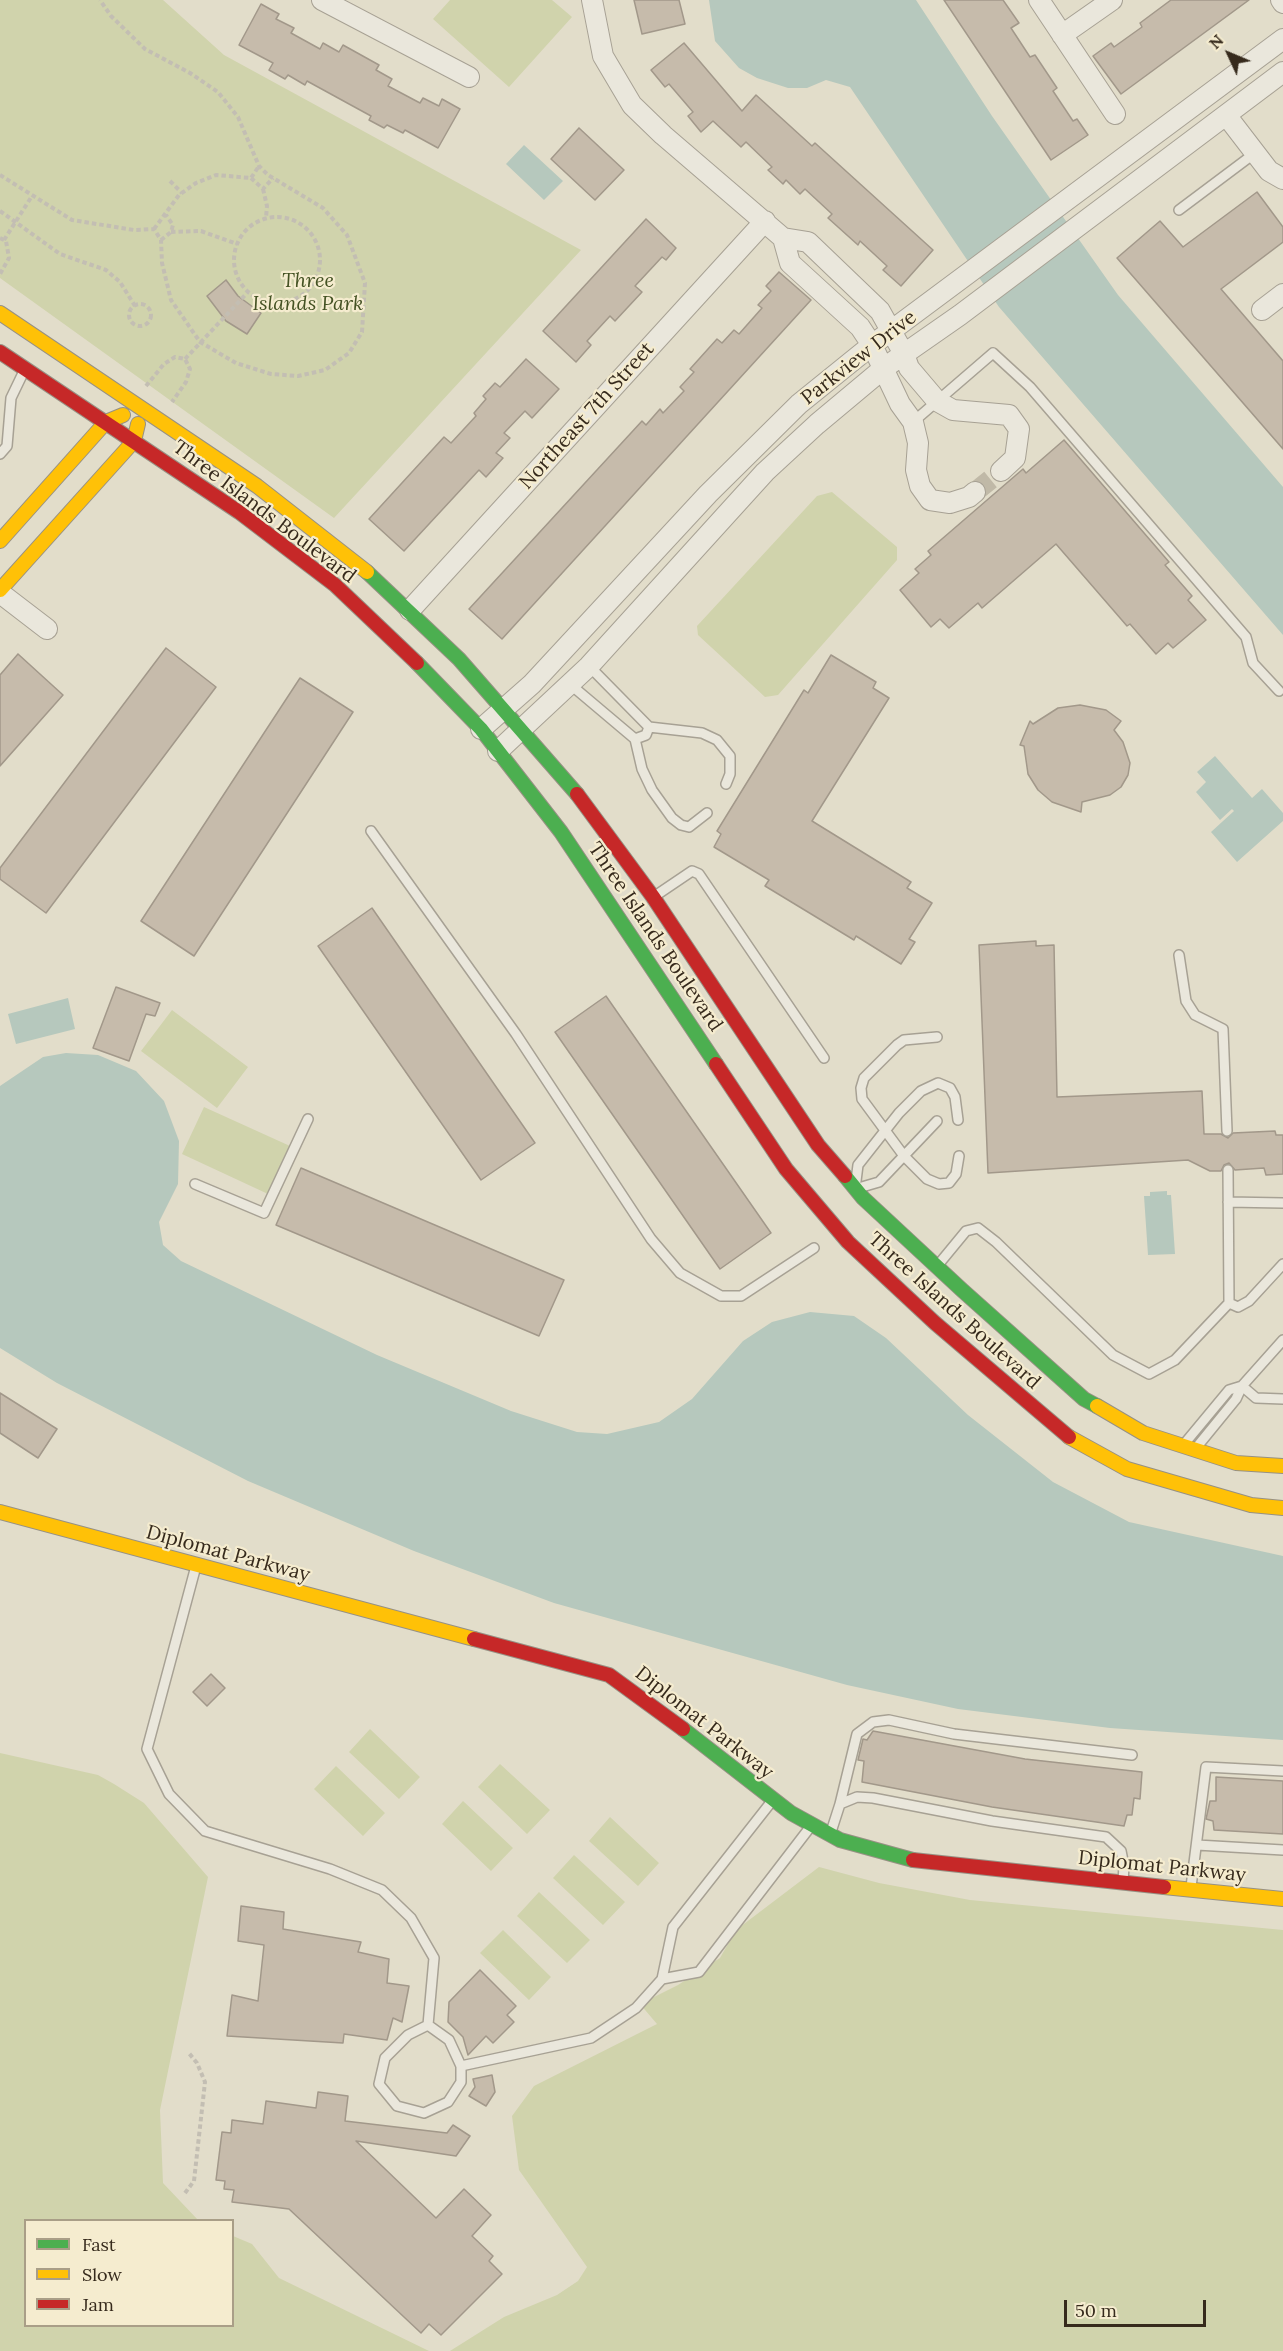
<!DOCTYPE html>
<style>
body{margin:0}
#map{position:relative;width:1283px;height:2351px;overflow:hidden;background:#e2ddca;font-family:Lora,serif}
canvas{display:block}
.legend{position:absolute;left:24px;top:2219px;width:210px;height:108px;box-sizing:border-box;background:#f5eccf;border:2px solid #a99e87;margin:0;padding:8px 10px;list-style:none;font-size:18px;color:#362a1c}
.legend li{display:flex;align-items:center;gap:12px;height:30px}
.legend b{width:30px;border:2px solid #a99e87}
.north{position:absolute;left:1199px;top:24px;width:60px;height:60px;-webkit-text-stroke:4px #f5eccf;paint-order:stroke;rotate:314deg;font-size:16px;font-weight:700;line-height:24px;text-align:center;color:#362a1c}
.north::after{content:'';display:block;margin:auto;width:21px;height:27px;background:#362a1c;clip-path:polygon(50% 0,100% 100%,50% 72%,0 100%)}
.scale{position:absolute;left:1064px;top:2300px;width:142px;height:27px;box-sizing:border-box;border:3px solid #362a1c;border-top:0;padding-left:8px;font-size:18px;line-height:21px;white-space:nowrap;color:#362a1c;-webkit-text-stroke:4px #f5eccf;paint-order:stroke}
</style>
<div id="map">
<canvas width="1283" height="2351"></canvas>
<ul class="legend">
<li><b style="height:8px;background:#4caf50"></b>Fast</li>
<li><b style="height:8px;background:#ffc107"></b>Slow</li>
<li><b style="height:8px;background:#c62828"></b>Jam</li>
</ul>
<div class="north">N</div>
<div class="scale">50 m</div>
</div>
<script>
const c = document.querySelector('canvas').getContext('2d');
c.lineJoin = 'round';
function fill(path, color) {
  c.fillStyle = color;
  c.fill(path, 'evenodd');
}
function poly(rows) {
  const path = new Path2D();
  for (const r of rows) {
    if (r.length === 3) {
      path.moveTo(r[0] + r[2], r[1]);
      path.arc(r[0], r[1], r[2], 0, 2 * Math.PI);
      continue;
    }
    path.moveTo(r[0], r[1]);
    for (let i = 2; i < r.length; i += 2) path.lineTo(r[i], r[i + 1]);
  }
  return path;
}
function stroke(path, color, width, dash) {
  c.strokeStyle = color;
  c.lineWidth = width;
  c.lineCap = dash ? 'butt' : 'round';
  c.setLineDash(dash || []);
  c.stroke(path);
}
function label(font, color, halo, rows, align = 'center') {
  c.font = font + ' Lora,serif';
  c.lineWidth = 4.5;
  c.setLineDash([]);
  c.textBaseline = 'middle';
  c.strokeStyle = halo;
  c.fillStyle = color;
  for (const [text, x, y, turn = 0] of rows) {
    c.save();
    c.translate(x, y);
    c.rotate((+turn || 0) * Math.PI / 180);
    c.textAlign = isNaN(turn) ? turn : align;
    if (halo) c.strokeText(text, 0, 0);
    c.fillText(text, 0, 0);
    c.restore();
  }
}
fill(poly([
 [0,0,163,0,224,55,581,250,334,518,0,278],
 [450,0,552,0,572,17,509,87,433,19],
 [832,492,897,547,897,560,778,695,765,697,698,635,697,626,817,496],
 [172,1010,248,1067,217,1108,141,1051],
 [204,1107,290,1146,268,1194,182,1154],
 [370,1729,420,1777,399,1799,349,1752],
 [0,1753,98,1775,114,1784,144,1803,208,1877,160,2110,163,2183,198,2220,26,2220,26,2326,232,2326,233,2236,252,2244,279,2278,429,2351,0,2351],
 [500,1764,550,1810,527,1834,478,1787],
 [336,1766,385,1813,363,1836,314,1789],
 [463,1801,513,1848,491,1871,442,1824],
 [610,1817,659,1863,638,1886,589,1841],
 [574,1855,625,1902,603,1925,553,1878],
 [819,1867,879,1883,970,1900,1283,1930,1283,2351,450,2351,504,2317,557,2295,578,2281,587,2267,519,2170,512,2116,534,2086,657,2024,640,2004,678,1985,720,1958,736,1930],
 [539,1892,590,1940,567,1963,517,1916],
 [503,1930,551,1977,529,2000,480,1953]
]), '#d0d3ac');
fill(poly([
 [709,0,916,0,992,116,1118,295,1283,487,1283,635,999,307,850,87,826,80,807,88,788,88,757,78,739,68,715,41],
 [524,145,563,181,544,200,506,164],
 [1215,756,1252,798,1262,789,1283,813,1283,821,1237,862,1211,832,1234,811,1232,809,1220,820,1196,792,1206,782,1197,772],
 [68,998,75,1029,16,1044,8,1014],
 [66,1053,98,1055,136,1071,164,1101,179,1141,178,1184,159,1222,163,1245,181,1261,377,1355,511,1411,577,1432,607,1434,659,1422,692,1399,743,1341,772,1322,810,1312,854,1316,886,1338,968,1415,1053,1482,1129,1522,1283,1556,1283,1740,1110,1728,958,1709,847,1685,554,1603,414,1551,248,1481,57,1383,0,1348,0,1086,43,1057],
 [1167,1191,1167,1195,1171,1195,1175,1254,1148,1255,1144,1196,1150,1196,1150,1192]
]), '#b6c8bd');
const building = poly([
 [634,0,679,0,685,24,642,34,634,0],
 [944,0,1003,0,1019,23,1011,28,1030,57,1035,55,1057,88,1053,91,1073,121,1077,119,1088,135,1051,160,944,0],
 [1171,0,1249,0,1121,94,1093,56,1111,43,1114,47,1142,27,1140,23,1171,0],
 [261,4,279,14,276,19,294,28,291,33,320,49,323,43,339,52,343,45,379,65,376,70,392,79,388,86,420,103,423,98,439,106,442,99,460,109,438,148,405,130,403,133,387,125,384,128,369,120,371,116,307,81,305,85,288,75,285,79,269,70,273,63,239,45,261,4],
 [684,43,742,111,756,95,812,146,815,143,933,250,901,286,883,270,887,266,860,241,858,245,828,218,832,214,805,189,800,194,786,180,783,184,768,170,772,167,746,142,741,147,713,121,701,132,688,116,693,112,669,84,665,87,651,70,684,43],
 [579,128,624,170,595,200,551,159,579,128],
 [1257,192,1283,227,1283,242,1221,289,1283,361,1283,449,1117,258,1160,221,1183,247,1257,192],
 [646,219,676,248,666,260,662,257,635,286,642,292,615,321,610,316,587,341,591,345,576,362,543,331,646,219],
 [779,272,811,300,502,639,469,609,642,421,646,425,660,409,663,413,684,391,680,387,694,372,690,369,717,339,722,343,734,330,739,334,762,308,758,305,771,291,766,286,779,272],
 [226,280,238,296,261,313,247,334,226,321,207,296,226,280],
 [526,359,559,389,532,418,525,411,504,433,510,438,496,453,503,458,486,477,479,470,404,551,369,519,444,437,451,443,476,416,474,413,486,399,483,396,495,383,500,387,526,359],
 [1064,440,1169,562,1165,565,1192,596,1188,600,1206,620,1173,648,1168,643,1156,654,1130,624,1127,626,1056,544,982,608,978,603,949,628,940,619,931,627,900,590,919,573,915,569,931,555,928,551,1023,469,1026,473,1064,440],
 [166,648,216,687,46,913,0,879,0,868,166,648],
 [18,654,63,695,0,766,0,675,18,654],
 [831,655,876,682,873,688,889,698,812,821,911,882,907,888,932,903,909,939,915,942,901,964,856,936,854,940,765,886,769,880,714,847,721,834,717,831,804,690,808,693,831,655],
 [300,678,353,712,194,956,141,921,300,678],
 [1080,705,1106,710,1121,721,1114,730,1123,742,1130,763,1128,775,1121,787,1110,795,1082,802,1081,812,1052,802,1038,790,1028,774,1024,746,1020,745,1030,721,1033,724,1058,708,1080,705],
 [372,908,535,1143,481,1180,318,946,372,908],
 [1036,941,1036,946,1054,945,1057,1097,1202,1091,1204,1134,1221,1134,1228,1138,1233,1133,1275,1131,1276,1135,1283,1135,1283,1174,1266,1175,1264,1168,1235,1170,1229,1163,1224,1165,1221,1171,1210,1171,1188,1160,988,1173,979,945,1036,941],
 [116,987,160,1003,155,1016,146,1014,129,1061,93,1048,116,987],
 [606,996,771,1233,720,1269,555,1032,606,996],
 [301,1168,564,1280,539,1336,276,1225,301,1168],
 [0,1393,57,1429,38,1458,0,1433,0,1393],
 [211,1674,225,1688,207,1706,193,1692,211,1674],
 [873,1731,1025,1759,1142,1772,1140,1799,1134,1798,1132,1815,1127,1815,1124,1826,992,1807,862,1782,864,1761,858,1760,863,1739,867,1740,873,1731],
 [1216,1777,1283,1781,1283,1834,1214,1830,1213,1821,1206,1819,1210,1801,1216,1801,1216,1777],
 [241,1906,284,1912,283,1929,361,1942,358,1952,389,1959,387,1983,409,1986,402,2022,393,2018,387,2040,344,2034,343,2043,227,2036,232,1995,258,2001,264,1945,238,1941,241,1906],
 [480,1970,516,2006,507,2015,514,2022,493,2043,486,2036,468,2055,463,2037,448,2022,449,2002,480,1970],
 [492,2075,495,2092,486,2106,469,2096,475,2087,473,2079,492,2075],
 [318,2092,348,2096,345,2121,447,2133,453,2125,470,2136,456,2156,356,2141,436,2218,464,2189,491,2215,472,2236,493,2256,489,2261,502,2274,441,2335,429,2324,421,2333,289,2209,232,2202,234,2190,224,2189,225,2181,216,2180,222,2132,231,2133,232,2120,263,2124,266,2101,316,2108,318,2092]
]);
fill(building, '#c6bbab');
stroke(building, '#a2988a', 1.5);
stroke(poly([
 [975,492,1001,471]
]), '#c0b9a7', 20, [20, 10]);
const lane = poly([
 [1179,210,1255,153],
 [913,422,993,353,1030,387,1246,637,1253,663,1279,691],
 [0,454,7,446,11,398,24,371],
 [571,685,635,739,646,735,649,727,589,666],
 [649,727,702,733,717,740,730,756,730,774,726,784],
 [635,739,642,769,652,790,672,818,681,825,689,827,707,813],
 [371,831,516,1034,651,1239,680,1273,721,1296,741,1296,814,1248],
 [655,896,692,871,699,874,824,1058],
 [1179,955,1186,1001,1195,1015,1223,1029,1227,1131],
 [937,1037,904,1040,897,1045,864,1078,861,1088,862,1099,904,1156,927,1179,939,1184,949,1183,956,1174,959,1156],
 [937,1121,879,1182,855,1189,858,1165,899,1113,921,1091,938,1083,950,1088,955,1097,958,1120],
 [195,1184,264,1213,308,1119],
 [1228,1202,1283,1203],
 [938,1265,966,1231,978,1228,996,1242,1113,1355,1149,1374,1175,1360,1229,1303,1228,1170],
 [1229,1303,1238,1307,1249,1301,1283,1264],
 [1283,1340,1242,1386,1256,1398,1283,1399],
 [1185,1443,1229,1390,1242,1386,1236,1399,1196,1448],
 [196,1566,147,1749,169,1794,205,1831,330,1869,382,1890,411,1918,434,1958,428,2025,449,2040,461,2066,591,2038,636,2008,662,1979,673,1927,772,1801],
 [840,1804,857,1734,873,1722,889,1720,954,1734,1132,1755],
 [831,1832,840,1804,857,1797,873,1798,992,1821,1106,1837,1121,1851,1124,1866,1123,1881],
 [1197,1845,1283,1850],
 [1191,1887,1206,1767,1283,1771],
 [662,1979,699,1972,811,1826],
 [428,2025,408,2035,385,2058,379,2084,397,2106,424,2113,448,2102,461,2082,461,2066]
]);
const street = poly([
 [322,0,469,77],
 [592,0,603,56,632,105,663,135,783,238,790,263,860,327,872,345,900,404,913,422,918,443,916,470,920,486,930,500,950,503,969,497,975,492],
 [1039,0,1115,114],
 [1281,0,1283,3],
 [1062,35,1112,0],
 [1226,115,1269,171,1283,179],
 [783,238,808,242,880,311,904,354,909,368,937,401,953,410,1009,415,1019,429,1015,458,1001,471],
 [1262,310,1283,294],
 [0,593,47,629],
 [410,610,765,221],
 [481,729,532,684,708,494,799,404,872,345,1283,39],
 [498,751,589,666,765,472,817,424,884,368,960,315,1283,72]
]);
const fast = poly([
 [367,572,459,659,577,794],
 [417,663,481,729,561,832,716,1064],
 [845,1176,863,1198,962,1290,1084,1399,1097,1406],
 [683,1729,791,1813,840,1840,913,1860]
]);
const slow = poly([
 [0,313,257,486,367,572],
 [0,541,106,422,123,415],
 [0,590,134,441,138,424],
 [1097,1406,1143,1433,1236,1463,1283,1466],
 [1069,1437,1127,1469,1251,1505,1283,1508],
 [0,1512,474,1639],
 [1164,1887,1283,1899]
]);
const jam = poly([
 [0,352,239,512,335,585,417,663],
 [577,794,653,897,818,1145,845,1176],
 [716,1064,786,1169,848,1242,935,1323,1069,1437],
 [474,1639,609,1675,683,1729],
 [913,1860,1164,1887]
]);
stroke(lane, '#a7a194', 12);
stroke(street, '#a7a194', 22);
stroke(fast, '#979184', 16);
stroke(slow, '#979184', 16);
stroke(jam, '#979184', 16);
stroke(poly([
 [0,175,72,220,134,230,154,229,161,240,162,263,171,300,200,342,236,363,271,374,298,376,325,370,349,353,362,332,365,283,347,235,323,208,268,175,259,166,238,117,218,92,190,73,145,49,111,16,100,0],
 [251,178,263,189,273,178],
 [170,181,182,193],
 [263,189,267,206,266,218],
 [0,211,60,254,106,270,120,282,135,306],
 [277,260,43],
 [154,229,179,195,196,183,216,175,251,178,259,166],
 [171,232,201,231,237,244],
 [0,238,6,241,9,258,0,274],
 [4,240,32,196],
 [161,240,171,232,173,225,166,215],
 [140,315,11],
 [185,359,248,292],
 [146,386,164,364,175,357,185,359,190,369,186,382,172,402],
 [185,2193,194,2181,205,2082,197,2063,188,2052]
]), '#c3beb3', 4, [4.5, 3]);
stroke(lane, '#eae7dc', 9);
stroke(street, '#eae7dc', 20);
stroke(fast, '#4caf50', 14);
stroke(slow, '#ffc107', 14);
stroke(jam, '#c62828', 14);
label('italic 20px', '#445223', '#f5eccf', [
 ["Three",308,281],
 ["Islands Park",308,304]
]);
label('20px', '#362a1c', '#f5eccf', [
 ["Parkview Drive",859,358,-38],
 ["Northeast 7th Street",587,416,-48],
 ["Three Islands Boulevard",264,512,37],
 ["Three Islands Boulevard",655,937,56],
 ["Three Islands Boulevard",954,1311,42],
 ["Diplomat Parkway",228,1554,15],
 ["Diplomat Parkway",704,1723,38],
 ["Diplomat Parkway",1162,1867,6]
]);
</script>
